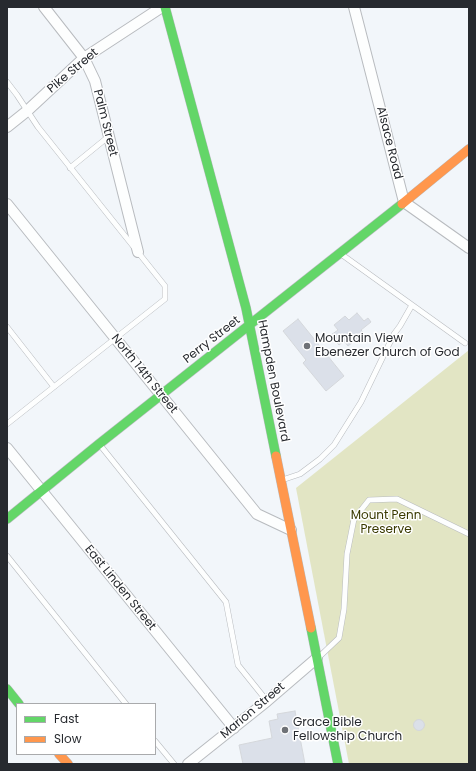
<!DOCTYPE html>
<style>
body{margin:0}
#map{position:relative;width:476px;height:771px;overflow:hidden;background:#f2f6fa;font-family:Poppins,sans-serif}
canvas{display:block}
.frame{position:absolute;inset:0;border:8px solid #272a2f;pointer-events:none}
.legend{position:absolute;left:16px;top:703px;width:140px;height:52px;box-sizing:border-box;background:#fff;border:1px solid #a9aaac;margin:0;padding:5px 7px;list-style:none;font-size:12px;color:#272a2f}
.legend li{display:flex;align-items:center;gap:8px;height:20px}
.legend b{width:20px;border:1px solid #a9aaac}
</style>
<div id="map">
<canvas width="476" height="771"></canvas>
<div class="frame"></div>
<ul class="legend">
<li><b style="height:5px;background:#63d668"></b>Fast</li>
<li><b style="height:5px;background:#ff974d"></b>Slow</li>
</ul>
</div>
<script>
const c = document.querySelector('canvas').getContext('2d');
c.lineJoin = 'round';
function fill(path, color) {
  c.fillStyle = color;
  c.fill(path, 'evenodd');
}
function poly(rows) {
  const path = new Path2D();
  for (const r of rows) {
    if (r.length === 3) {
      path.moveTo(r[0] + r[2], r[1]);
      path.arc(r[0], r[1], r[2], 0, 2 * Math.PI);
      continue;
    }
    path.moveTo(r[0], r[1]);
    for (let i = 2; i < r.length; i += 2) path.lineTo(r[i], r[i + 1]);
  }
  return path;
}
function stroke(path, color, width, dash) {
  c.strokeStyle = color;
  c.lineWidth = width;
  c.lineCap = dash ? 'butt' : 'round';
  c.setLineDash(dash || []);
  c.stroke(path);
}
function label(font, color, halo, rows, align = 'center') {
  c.font = font + ' Poppins,sans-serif';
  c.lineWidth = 3;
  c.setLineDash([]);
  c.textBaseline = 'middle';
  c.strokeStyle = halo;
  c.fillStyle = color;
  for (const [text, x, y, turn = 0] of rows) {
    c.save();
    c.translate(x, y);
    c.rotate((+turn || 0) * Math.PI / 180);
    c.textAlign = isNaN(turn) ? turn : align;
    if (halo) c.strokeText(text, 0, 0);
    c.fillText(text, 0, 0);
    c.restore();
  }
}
fill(poly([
 [469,350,469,764,349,764,296,488]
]), '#e2e5c4');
const building = poly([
 [357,313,364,321,368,318,371,322,361,330,364,333,348,346,344,341,339,345,331,335,338,330,334,325,345,316,349,320,357,313],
 [298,319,344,376,326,391,303,363,306,360,283,331,298,319],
 [295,711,305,764,243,764,239,745,272,738,269,721,278,719,277,714,295,711],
 [419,725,5.5]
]);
fill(building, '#dbe0e9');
stroke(building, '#d4d7db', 1);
const lane = poly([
 [7,82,17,95,38,127,165,286,165,299,7,424],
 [70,168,108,137],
 [341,254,465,343],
 [7,327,54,387],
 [100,445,226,602,238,665,267,701],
 [282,480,300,474,320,459,334,445,361,402,394,334,400,326,412,305],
 [7,556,126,704],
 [320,656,339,638,344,609,347,554,354,519,369,500,397,499,469,534],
 [155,741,174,764]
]);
const street = poly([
 [44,7,84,58,95,81,138,252],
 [354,7,404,202,469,248],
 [7,127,27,111,84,58,162,7],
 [7,204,257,514,291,530],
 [7,448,234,728],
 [188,764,267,701,317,658]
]);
const fast = poly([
 [165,7,246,308,276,456],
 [7,519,99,444,402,204],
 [311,628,338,764],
 [7,689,19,704]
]);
const slow = poly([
 [402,204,469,149],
 [276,456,311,628],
 [59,754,68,764]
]);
stroke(lane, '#b8bbbf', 6);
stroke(street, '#b8bbbf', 12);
stroke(fast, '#b8bbbf', 10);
stroke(slow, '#b8bbbf', 10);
stroke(lane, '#fdfefe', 5);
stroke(street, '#fdfefe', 10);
stroke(fast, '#63d668', 9);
stroke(slow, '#ff974d', 9);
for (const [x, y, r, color] of [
 [307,346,4,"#6e7176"],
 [285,730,4,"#6e7176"]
]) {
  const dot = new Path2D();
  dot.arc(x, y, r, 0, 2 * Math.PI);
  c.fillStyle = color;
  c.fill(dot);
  stroke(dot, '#fff', 1.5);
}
label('12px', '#272a2f', '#fff', [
 ["Pike Street",73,71,-40],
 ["Palm Street",105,123,76],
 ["Alsace Road",389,143,76],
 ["Perry Street",212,340,-38],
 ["North 14th Street",144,374,51],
 ["Hampden Boulevard",273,381,79],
 ["East Linden Street",120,588,51],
 ["Marion Street",253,711,-40]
]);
label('12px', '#272a2f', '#fff', [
 ["Mountain View",315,339],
 ["Ebenezer Church of God",315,353],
 ["Grace Bible",293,723],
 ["Fellowship Church",293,737]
], 'left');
label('12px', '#3a3a00', '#fff', [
 ["Mount Penn",386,516],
 ["Preserve",386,530]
]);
</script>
